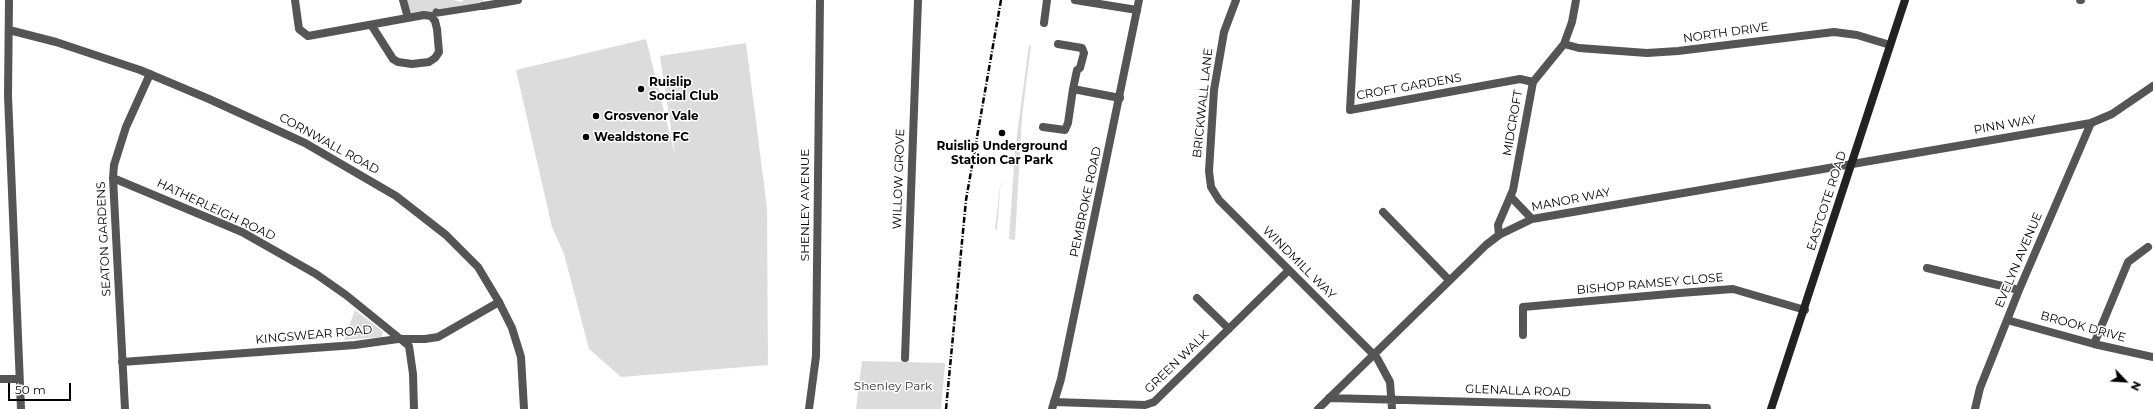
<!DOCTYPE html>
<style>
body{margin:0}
#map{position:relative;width:2153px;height:409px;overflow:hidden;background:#fff;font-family:Montserrat,sans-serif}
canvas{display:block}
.north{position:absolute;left:2105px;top:361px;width:40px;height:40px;-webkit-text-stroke:3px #fff;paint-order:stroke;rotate:115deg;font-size:11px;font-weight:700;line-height:16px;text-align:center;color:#000}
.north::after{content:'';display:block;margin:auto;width:14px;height:18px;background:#000;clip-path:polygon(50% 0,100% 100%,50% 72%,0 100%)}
.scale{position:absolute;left:8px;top:383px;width:63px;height:18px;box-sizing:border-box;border:2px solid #000;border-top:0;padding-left:5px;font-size:12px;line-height:14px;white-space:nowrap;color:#000;-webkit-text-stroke:3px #fff;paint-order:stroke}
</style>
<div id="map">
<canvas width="2153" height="409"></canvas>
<div class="north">N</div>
<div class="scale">50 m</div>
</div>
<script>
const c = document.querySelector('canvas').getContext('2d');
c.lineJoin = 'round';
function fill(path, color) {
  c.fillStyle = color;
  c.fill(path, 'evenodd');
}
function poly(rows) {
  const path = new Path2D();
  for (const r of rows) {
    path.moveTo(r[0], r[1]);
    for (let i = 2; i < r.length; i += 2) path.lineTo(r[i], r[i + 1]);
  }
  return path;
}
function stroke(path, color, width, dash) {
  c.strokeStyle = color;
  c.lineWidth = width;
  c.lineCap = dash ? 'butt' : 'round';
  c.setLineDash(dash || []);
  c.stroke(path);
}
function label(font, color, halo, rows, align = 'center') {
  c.font = font + ' Montserrat,sans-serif';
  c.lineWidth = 3;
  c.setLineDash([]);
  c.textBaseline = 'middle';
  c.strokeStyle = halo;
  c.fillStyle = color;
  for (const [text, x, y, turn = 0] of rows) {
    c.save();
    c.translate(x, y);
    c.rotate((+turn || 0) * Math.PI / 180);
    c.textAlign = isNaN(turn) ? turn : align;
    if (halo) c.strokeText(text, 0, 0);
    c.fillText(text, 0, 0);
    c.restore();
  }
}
fill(poly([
 [407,0,453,0,462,2,463,0,483,0,483,6,411,14],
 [646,39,675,155,660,56,746,43,767,208,768,365,621,377,589,349,564,254,552,227,516,70],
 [1029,45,1031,46,1022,116,1015,240,1009,239,1015,150],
 [1001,177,997,229,996,230,995,229],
 [355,310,381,330,383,332,382,337,344,340],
 [862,361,945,363,941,409,856,409]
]), '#dcdcdc');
stroke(poly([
 [436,12,438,13,483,6]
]), '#555', 7);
stroke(poly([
 [295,0,299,29,308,36,424,15,431,16,435,21,437,29,439,52,435,58,429,62,412,64,398,62,393,59,372,26],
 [403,0,408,18],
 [1075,0,1137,10],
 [1236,0,1224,32,1214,90,1209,171,1211,187,1219,200,1377,358,1390,382,1392,409],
 [1356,0,1350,110,1520,79,1533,82],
 [2080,0,2081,0],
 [483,6,518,0],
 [1044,23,1047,0],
 [1058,44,1082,48,1084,53,1080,68,1077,70,1073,89,1120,98],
 [1564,44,1579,48,1647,53,1678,51,1834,32,1857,35,1890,45],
 [1043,127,1065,130,1068,123,1073,89],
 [113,178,242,232,316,274,346,295,409,346,413,374,414,409],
 [1511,197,1532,219],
 [1383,212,1449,280],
 [1499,235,1498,225,1513,190,1533,82,1564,44,1572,22,1576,0],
 [1927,268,2019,290],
 [1197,298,1229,329],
 [2007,320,2094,344,2153,357],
 [1523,335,1523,307,1680,293,1733,289,1805,310],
 [2094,344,2128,262,2148,247],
 [905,358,918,0],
 [122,362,355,345,398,339,425,339,438,337,499,302],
 [0,379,19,379],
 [1329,398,1707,408],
 [1054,402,1145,405,1154,402,1289,270],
 [125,409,113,178,114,165,126,127,150,74],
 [809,409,816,356,820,0],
 [1318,409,1486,245,1499,235,1532,219,2091,123,2112,114,2153,86],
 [1975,409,1980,388,2019,290,2091,123]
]), '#555', 8);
stroke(poly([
 [9,0,8,96,21,409],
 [9,30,56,42,140,70,209,99,305,143,396,196,446,235,478,267,499,302,512,328,521,357,524,409],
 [1052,409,1061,379,1139,0]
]), '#555', 8);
stroke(poly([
 [1771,409,1905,0]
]), '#222', 8);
stroke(poly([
 [946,409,966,200,1001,0]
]), '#000', 2.5, [6, 2, 1, 2]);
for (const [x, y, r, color] of [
 [641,89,4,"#000"],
 [596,116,4,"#000"],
 [1002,133,4,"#000"],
 [586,137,4,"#000"]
]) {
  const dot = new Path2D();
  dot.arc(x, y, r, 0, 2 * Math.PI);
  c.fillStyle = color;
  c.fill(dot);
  stroke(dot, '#fff', 1.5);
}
label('12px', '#000', '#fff', [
 ["NORTH DRIVE",1726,33,-8],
 ["CROFT GARDENS",1409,87,-10],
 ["BRICKWALL LANE",1203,103,-84],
 ["MIDCROFT",1513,123,-80],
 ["PINN WAY",2005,125,-10],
 ["CORNWALL ROAD",329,144,29],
 ["WILLOW GROVE",899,179,-88],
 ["MANOR WAY",1571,200,-11],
 ["EASTCOTE ROAD",1827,201,-72],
 ["PEMBROKE ROAD",1086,202,-78],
 ["SHENLEY AVENUE",805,205,-90],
 ["HATHERLEIGH ROAD",216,210,25],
 ["SEATON GARDENS",104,239,-93],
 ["EVELYN AVENUE",2019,260,-67],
 ["WINDMILL WAY",1299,263,45],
 ["BISHOP RAMSEY CLOSE",1650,284,-5],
 ["BROOK DRIVE",2083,327,15],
 ["KINGSWEAR ROAD",314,335,-5],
 ["GREEN WALK",1177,362,-44],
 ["GLENALLA ROAD",1518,391,2]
]);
label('bold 12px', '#000', '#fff', [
 ["Ruislip",649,82],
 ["Social Club",649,96],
 ["Grosvenor Vale",604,116],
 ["Wealdstone FC",594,137],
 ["Ruislip Underground",1002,146,"center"],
 ["Station Car Park",1002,160,"center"]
], 'left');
label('12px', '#333', '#fff', [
 ["Shenley Park",893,386]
]);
</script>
